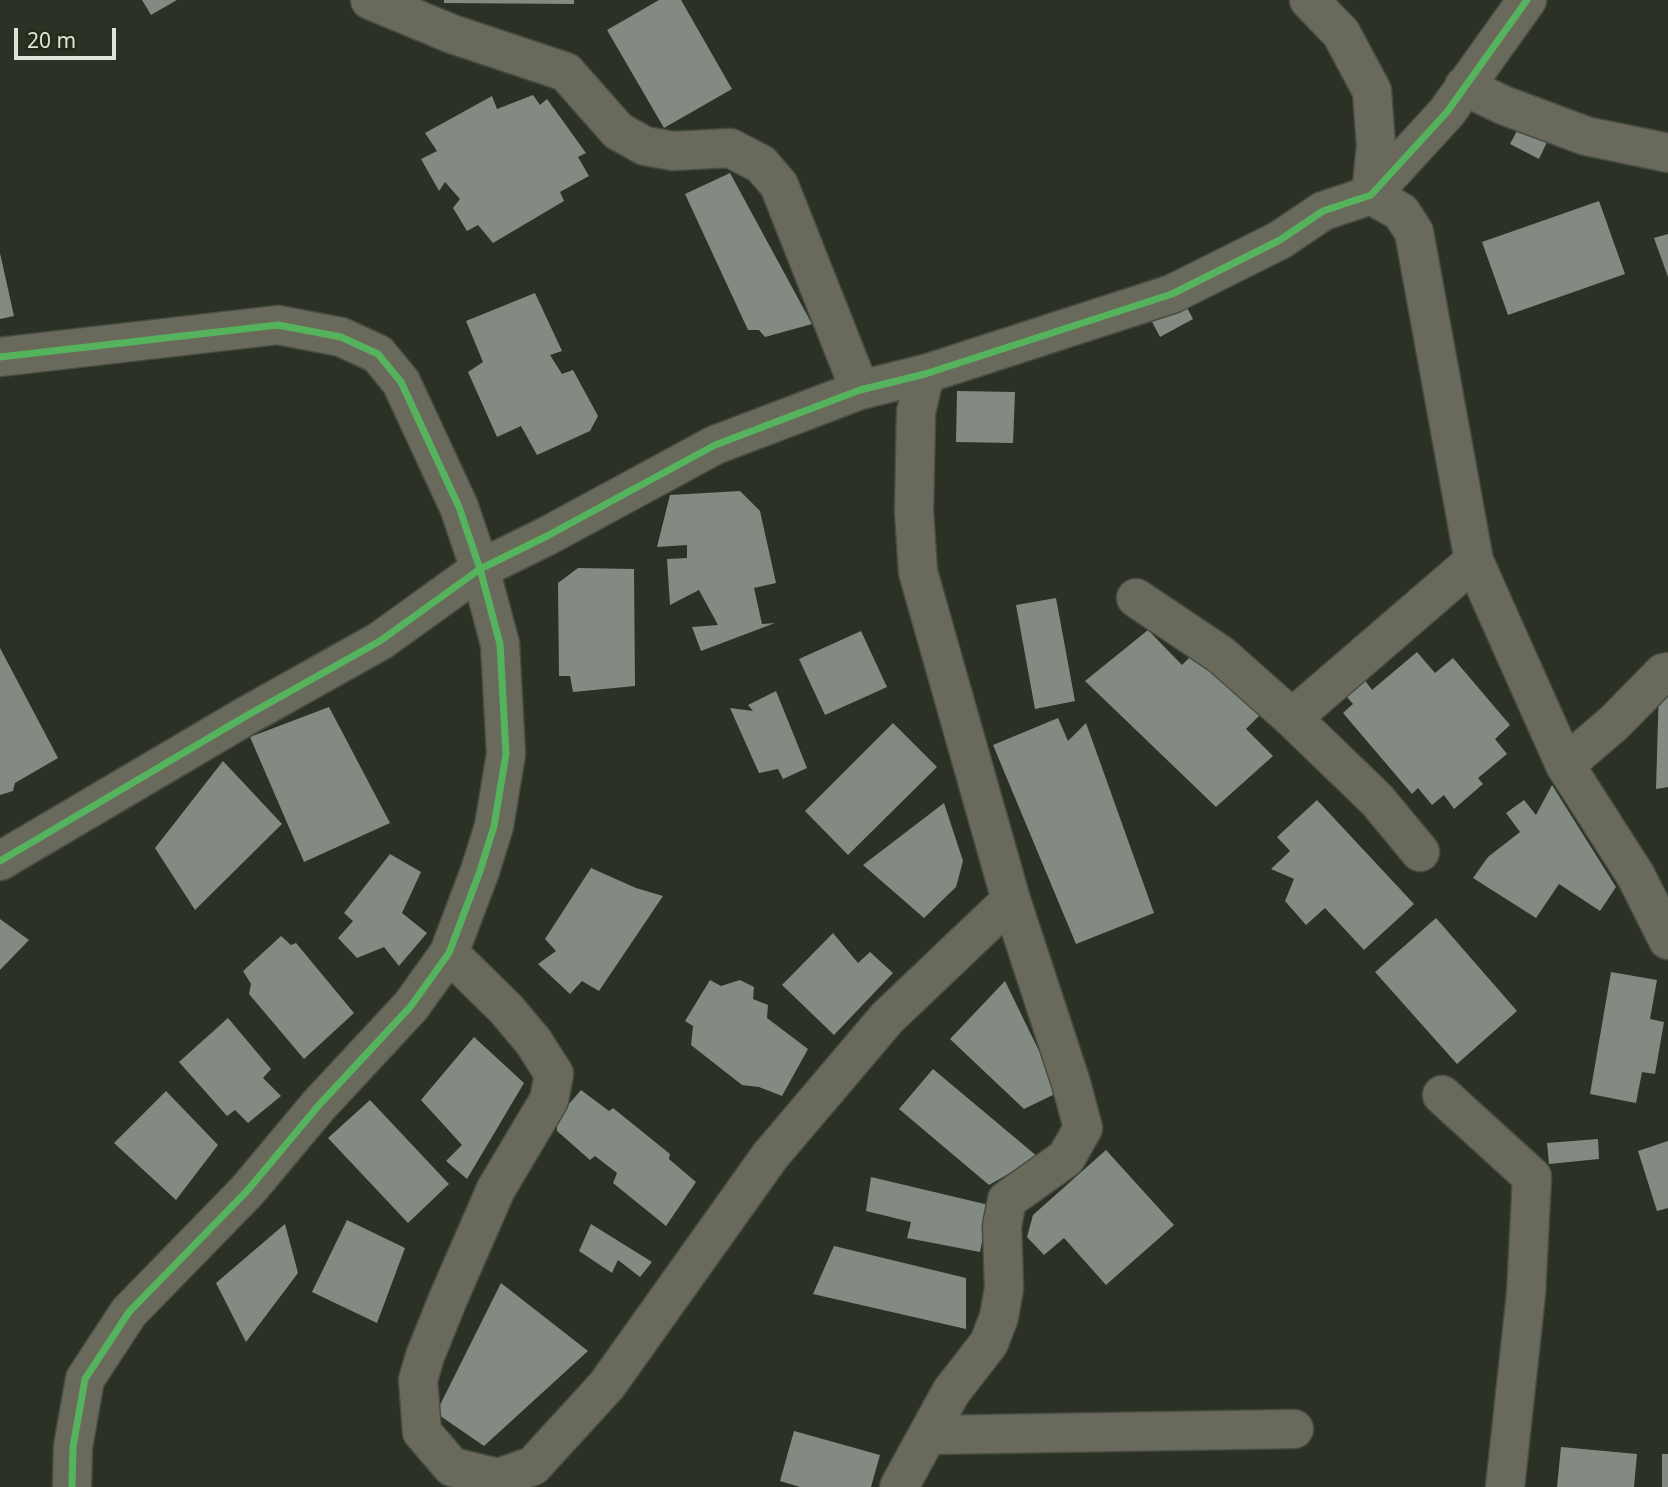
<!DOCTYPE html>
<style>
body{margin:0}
#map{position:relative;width:1668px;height:1487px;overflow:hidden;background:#2c3126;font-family:"Noto Sans",sans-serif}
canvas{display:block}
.scale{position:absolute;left:14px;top:28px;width:102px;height:32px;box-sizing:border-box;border:4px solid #dee4d7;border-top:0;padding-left:9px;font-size:21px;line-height:24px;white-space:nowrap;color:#dee4d7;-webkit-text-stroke:5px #232c18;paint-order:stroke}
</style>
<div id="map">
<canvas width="1668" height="1487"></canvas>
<div class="scale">20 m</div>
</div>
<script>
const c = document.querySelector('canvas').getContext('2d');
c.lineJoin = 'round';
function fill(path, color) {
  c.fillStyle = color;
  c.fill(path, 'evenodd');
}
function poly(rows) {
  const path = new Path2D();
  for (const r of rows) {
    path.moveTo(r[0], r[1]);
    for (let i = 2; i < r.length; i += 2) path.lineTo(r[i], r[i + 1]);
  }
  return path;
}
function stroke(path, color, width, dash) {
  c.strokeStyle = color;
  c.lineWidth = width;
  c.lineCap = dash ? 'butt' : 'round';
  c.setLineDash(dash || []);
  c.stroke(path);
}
fill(poly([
 [142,0,177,0,151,15],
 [444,0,574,0,574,4,444,3],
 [659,0,681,0,732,89,664,128,607,30],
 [533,95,540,105,547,99,586,153,578,157,589,176,560,192,564,201,493,243,478,225,467,231,453,208,460,199,445,182,439,191,421,159,437,151,425,133,492,96,497,109],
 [1519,127,1547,142,1539,159,1510,144],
 [730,173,812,324,765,337,759,330,748,330,685,194],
 [1599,201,1625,274,1508,315,1482,242],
 [1668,234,1668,277,1654,238],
 [0,253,14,316,0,319],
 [535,293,562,351,550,355,562,374,573,370,598,416,590,431,537,455,521,426,497,437,468,372,483,362,466,321],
 [1184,302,1193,319,1160,337,1151,320],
 [957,391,1015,392,1013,443,956,442],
 [740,491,760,511,776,583,754,588,762,624,775,623,701,651,692,627,718,625,699,590,670,605,667,559,687,558,687,545,657,547,670,495],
 [578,568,634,569,635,686,573,692,570,676,559,676,558,583],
 [1056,598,1075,701,1035,709,1016,605],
 [1148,630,1182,665,1199,648,1262,713,1246,729,1273,756,1216,807,1085,681],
 [861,631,887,687,825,715,799,659],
 [0,648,58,758,15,783,13,791,0,795],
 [1417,652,1435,673,1453,658,1510,725,1495,739,1507,754,1478,778,1483,784,1454,809,1444,795,1432,805,1418,788,1412,794,1343,713,1353,704,1342,691,1361,675,1372,690],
 [1659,686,1668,686,1668,787,1656,789],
 [776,691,807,768,783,779,778,769,759,773,730,708,753,711,748,705],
 [329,707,390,823,304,862,250,737],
 [1058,718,1068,741,1086,723,1154,913,1076,944,993,745],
 [893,723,937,767,848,855,805,811],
 [223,761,282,824,195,910,155,848],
 [1552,785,1616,887,1600,911,1559,884,1536,918,1473,878,1488,857,1520,832,1506,813,1524,800,1536,815],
 [1317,800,1414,904,1364,950,1325,908,1306,925,1285,901,1294,879,1271,869,1290,851,1277,837],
 [944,803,963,861,956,887,924,918,863,865],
 [390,854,421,872,402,913,427,933,399,966,384,947,357,958,338,938,353,921,344,913],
 [591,868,636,888,663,896,599,991,582,981,570,994,538,964,556,951,545,939],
 [1436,918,1517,1011,1457,1064,1375,972],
 [0,919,29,940,0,970],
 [833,933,858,963,870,952,893,973,834,1035,782,985],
 [281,936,291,945,296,943,354,1013,304,1059,249,994,251,984,243,971],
 [1611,972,1657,980,1650,1019,1664,1022,1655,1074,1642,1072,1636,1103,1590,1094],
 [710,980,721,986,740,980,754,987,753,999,768,1005,767,1018,808,1049,782,1096,759,1087,742,1085,691,1045,693,1026,685,1021],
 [1005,981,1059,1092,1024,1109,950,1039],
 [228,1018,271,1069,263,1078,281,1096,248,1123,235,1110,227,1116,179,1062],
 [474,1037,524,1083,467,1179,446,1161,462,1145,421,1100],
 [933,1069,1038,1157,989,1185,899,1109],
 [581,1090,609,1111,613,1108,670,1154,669,1159,696,1182,666,1226,613,1183,617,1173,595,1156,590,1160,557,1131,557,1118],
 [166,1091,218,1145,176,1200,114,1143],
 [370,1100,449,1184,408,1223,328,1138],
 [1598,1139,1599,1159,1549,1164,1547,1143],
 [1668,1141,1668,1208,1657,1211,1638,1151],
 [1106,1150,1174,1225,1106,1285,1064,1238,1044,1255,1027,1237,1033,1215],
 [871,1177,989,1205,980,1252,907,1238,911,1222,866,1211],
 [347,1220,405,1248,377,1323,312,1292],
 [285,1224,298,1273,246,1342,216,1283],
 [591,1224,652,1262,640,1277,618,1260,612,1273,579,1251],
 [834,1246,966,1278,966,1329,813,1294],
 [501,1283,588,1351,484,1446,436,1413],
 [794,1431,880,1455,871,1487,800,1487,780,1481],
 [1561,1447,1637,1454,1634,1487,1557,1487],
 [1662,1454,1668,1454,1668,1487,1662,1487]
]), '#838a82');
const minor = poly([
 [370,0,452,34,566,72,618,131,645,146,673,151,730,148,761,164,779,185,860,390],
 [1309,0,1341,33,1372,91,1376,146,1371,195],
 [1464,86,1503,105,1586,136,1668,153],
 [1371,195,1401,212,1414,232,1474,561,1565,765,1636,876,1668,940],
 [0,357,278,325,341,337,378,354,401,382,459,507,480,569,500,644,506,754,494,826,480,871,449,953,411,1006,319,1105,247,1191,129,1312,85,1379,73,1447,72,1487],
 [1136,598,1221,655,1292,718,1474,561],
 [1292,718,1377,800,1420,852],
 [1565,765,1614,723,1663,673,1668,672],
 [0,861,246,716,380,641,480,569,547,536,715,445,860,390,925,374,1172,294,1280,240,1323,211,1371,195,1447,112,1527,0],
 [449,953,506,1009,533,1041,554,1074,549,1100,496,1189,448,1299,425,1356,418,1380,422,1432,452,1467,498,1478,533,1466,607,1385,770,1156,887,1018,1011,900],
 [1442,1095,1532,1177,1526,1294,1505,1487],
 [928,1435,1294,1429],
 [899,1487,951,1392,989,1343,999,1317,1004,1288,1002,1226,1007,1200,1066,1158,1083,1128,1071,1083,1011,900,918,572,914,511,916,412,925,374]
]);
stroke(minor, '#484d43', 41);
stroke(minor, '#6a6a5c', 38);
stroke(poly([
 [0,357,278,325,341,337,378,354,401,382,459,507,480,569,500,644,506,754,494,826,480,871,449,953,411,1006,319,1105,247,1191,129,1312,85,1379,73,1447,72,1487],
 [0,861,246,716,380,641,480,569,547,536,715,445,860,390,925,374,1172,294,1280,240,1323,211,1371,195,1447,112,1527,0]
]), '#56b35d', 7);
</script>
